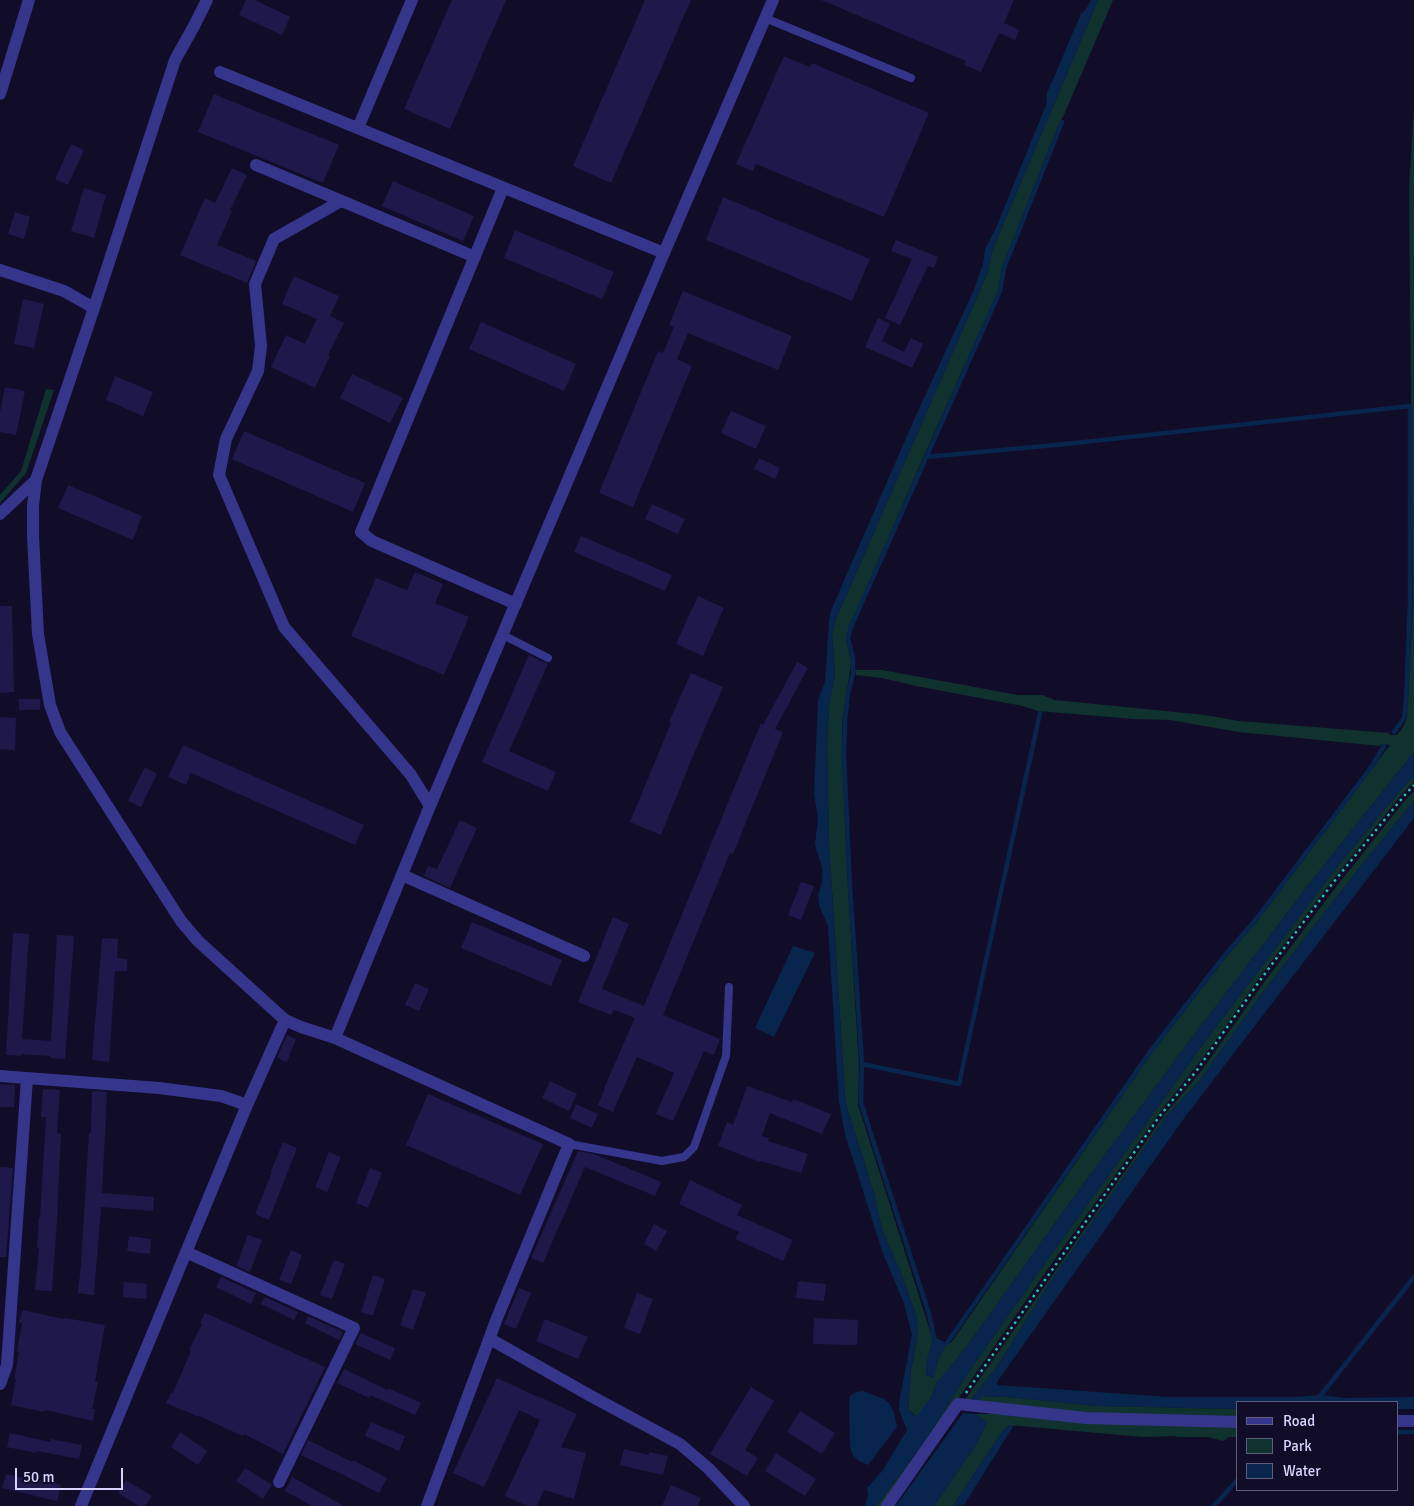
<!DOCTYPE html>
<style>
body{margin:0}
#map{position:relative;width:1414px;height:1506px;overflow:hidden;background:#110d28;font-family:Signika,sans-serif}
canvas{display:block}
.legend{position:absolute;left:1236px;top:1401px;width:162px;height:90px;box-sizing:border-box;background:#110d28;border:1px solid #605d7e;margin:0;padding:6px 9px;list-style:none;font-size:15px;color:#d7d4ff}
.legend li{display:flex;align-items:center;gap:10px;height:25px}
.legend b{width:25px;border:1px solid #605d7e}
.scale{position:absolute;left:15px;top:1468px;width:108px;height:22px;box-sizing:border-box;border:2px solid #d7d4ff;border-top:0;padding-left:6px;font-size:15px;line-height:18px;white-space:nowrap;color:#d7d4ff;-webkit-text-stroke:4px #110d28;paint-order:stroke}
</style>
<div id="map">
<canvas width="1414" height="1506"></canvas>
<ul class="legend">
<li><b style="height:6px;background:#35368b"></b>Road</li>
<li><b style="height:14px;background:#10322f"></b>Park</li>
<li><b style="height:14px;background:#08254d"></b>Water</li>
</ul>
<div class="scale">50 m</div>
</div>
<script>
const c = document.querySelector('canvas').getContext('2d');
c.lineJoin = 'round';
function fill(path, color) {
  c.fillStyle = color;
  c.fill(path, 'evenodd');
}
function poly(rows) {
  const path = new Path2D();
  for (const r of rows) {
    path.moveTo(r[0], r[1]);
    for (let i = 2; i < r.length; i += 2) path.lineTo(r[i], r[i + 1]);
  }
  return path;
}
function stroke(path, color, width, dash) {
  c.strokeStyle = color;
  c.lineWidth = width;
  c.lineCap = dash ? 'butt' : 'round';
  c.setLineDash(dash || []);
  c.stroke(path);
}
fill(poly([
 [1098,0,1113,0,1063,117,1060,121,1002,268,998,291,923,458,847,633,846,639,851,661,850,671,842,721,842,756,848,888,859,1065,858,1105,933,1340,927,1361,926,1375,933,1377,939,1357,947,1343,951,1343,1151,1054,1227,956,1258,920,1390,745,1383,744,1380,746,1239,732,1170,720,1134,719,1038,711,1023,706,916,686,882,678,856,675,855,670,882,670,1018,695,1042,695,1055,700,1205,715,1239,721,1389,733,1390,735,1397,735,1403,727,1407,718,1413,604,1409,189,1414,107,1414,752,1313,879,1197,1031,1081,1187,964,1350,936,1384,932,1396,917,1417,908,1409,911,1371,918,1331,916,1315,901,1273,882,1230,874,1193,848,1111,845,1096,829,843,827,743,829,706,835,674,832,633,836,619,988,272,992,251],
 [46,389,54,390,26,473,0,503,0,495,21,471],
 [1414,777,1414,782,1403,793,1331,882,1262,974,1208,1051,1161,1111,1045,1273,884,1506,876,1506,923,1444,968,1373,1038,1273,1204,1043,1337,867,1405,785],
 [1414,791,1414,801,1363,863,1263,992,1200,1080,1166,1117,1051,1281,996,1368,985,1381,969,1403,965,1400,1165,1114,1199,1074,1265,981,1336,887,1406,799],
 [982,1396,1008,1397,1097,1406,1238,1409,1238,1420,1161,1419,976,1403],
 [976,1414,996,1414,1238,1426,1238,1437,1229,1437,1223,1441,1208,1437,1178,1437,1174,1436,1143,1437,1009,1425,999,1436,953,1506,934,1506,977,1443,987,1423]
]), '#10322f');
fill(poly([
 [1091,0,1098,0,992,251,988,272,836,619,832,633,835,674,829,706,827,743,829,843,845,1096,848,1111,874,1193,882,1230,901,1273,916,1315,918,1331,911,1371,908,1409,916,1417,932,1396,936,1384,964,1350,1081,1187,1197,1031,1313,879,1414,752,1414,777,1405,785,1337,867,1204,1043,1038,1273,968,1373,923,1444,876,1506,865,1506,868,1495,867,1488,883,1470,907,1430,899,1410,900,1397,912,1335,904,1303,883,1254,869,1210,845,1134,839,1102,828,926,819,905,818,896,822,882,822,868,815,844,818,818,814,795,818,700,825,682,829,620,832,608,917,413,973,292,983,264,985,249,996,228,1046,105,1047,93,1081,14,1086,9],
 [1414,801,1414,818,1185,1117,997,1382,997,1385,1169,1397,1294,1397,1321,1395,1344,1398,1414,1397,1414,1409,1398,1409,1398,1402,1238,1402,1238,1409,1097,1406,1008,1397,982,1396,976,1403,969,1403,985,1381,996,1368,1051,1281,1166,1117,1200,1080,1263,992,1363,863],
 [793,946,815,953,774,1037,755,1028],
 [934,1337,947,1343,939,1357,934,1377,926,1375,927,1361],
 [863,1391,884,1399,890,1404,894,1412,897,1427,868,1465,859,1461,852,1454,850,1445,849,1402,850,1396,856,1392],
 [963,1413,976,1414,987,1423,977,1443,934,1506,896,1506],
 [1009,1425,1014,1425,964,1505,953,1506,999,1436]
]), '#08254d');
stroke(poly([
 [926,457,1066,444,1410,406,1410,603,1406,700,1404,718,1394,732],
 [862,1064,959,1084,1040,713],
 [934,1337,929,1314,861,1103,862,1064,850,887,844,756,845,720,848,693,853,674,853,658,848,638,851,627,1000,291,1004,268,1062,122],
 [947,1343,1150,1052,1225,955,1257,918,1372,766,1384,746],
 [1321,1395,1414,1277],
 [1398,1432,1414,1432],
 [1214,1506,1238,1479]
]), '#08254d', 4.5);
fill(poly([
 [246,0,255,0,290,17,282,35,239,15],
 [452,0,506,0,450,129,404,109],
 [645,0,691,0,611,183,573,166],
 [821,0,1014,0,1004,23,1019,30,1015,40,999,33,981,72,964,65,966,61],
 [784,56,810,67,812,63,929,113,884,217,756,164,753,171,736,164],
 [214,94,339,145,323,183,198,132],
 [71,144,84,150,68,185,55,179],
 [232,168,247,175,230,210,232,211,217,245,256,261,247,283,180,255,205,198,215,203],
 [393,181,474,216,463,241,382,206],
 [84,188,106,195,94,238,71,231],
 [723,197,870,259,852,301,706,240],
 [15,212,30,217,24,239,8,234],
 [515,230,614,272,602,299,504,258],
 [896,240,938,257,934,268,928,266,900,325,885,318,912,259,891,251],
 [294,276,339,296,330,316,344,323,328,355,330,356,315,388,271,367,286,335,305,344,317,319,282,304],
 [683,291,792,336,778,370,688,333,677,359,692,366,633,507,599,493,658,351,663,353,674,327,669,325],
 [23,299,44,304,34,348,14,344],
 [878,318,890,324,882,341,904,352,911,338,923,344,912,368,865,347],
 [481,322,576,364,564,391,469,349],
 [352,374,403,398,390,423,340,398],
 [115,376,153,392,143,416,106,400],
 [5,387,25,391,16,435,0,432,0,412],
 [731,411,766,426,756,449,721,433],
 [244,431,365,483,353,512,232,459],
 [759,458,780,468,775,479,754,469],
 [68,485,142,516,133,540,58,508],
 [652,504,685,519,678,534,645,519],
 [581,536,672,575,665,591,574,552],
 [415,572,443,584,435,603,469,617,444,675,351,636,376,578,407,590],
 [698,596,724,608,703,656,676,644],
 [0,606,12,606,14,692,0,693],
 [529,655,548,664,509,751,556,772,548,791,482,762],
 [797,662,808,668,775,729,783,732,733,854,730,853,663,1015,720,1039,714,1055,704,1051,673,1121,656,1114,674,1073,637,1057,613,1112,598,1105,605,1088,604,1088,635,1018,614,1010,611,1015,578,1002,613,917,629,924,602,989,644,1006,761,723,763,725],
 [691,673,723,687,695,751,661,835,630,822,671,723,669,722],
 [19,699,40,699,40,710,19,710],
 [0,717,16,718,15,750,0,749],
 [183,745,364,825,355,845,191,773,186,785,168,777],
 [145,767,157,774,141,807,128,801],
 [460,820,477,828,450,888,424,876,428,866,437,869],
 [801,882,814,886,801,920,788,915],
 [472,922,562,960,551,986,461,948],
 [13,933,29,934,22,1039,51,1041,57,935,74,936,65,1059,50,1058,50,1056,21,1054,21,1056,6,1055],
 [102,938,118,939,117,958,127,959,127,971,115,971,109,1062,92,1060],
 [415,983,429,989,419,1011,405,1005],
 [287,1035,296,1039,287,1062,277,1058],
 [550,1081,577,1094,569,1111,542,1098],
 [0,1084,15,1085,14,1107,0,1107],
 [747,1086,792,1102,793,1099,831,1114,822,1134,770,1113,762,1136,769,1138,768,1141,808,1154,801,1173,761,1161,760,1162,718,1146,727,1122,733,1125],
 [43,1089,60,1090,57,1133,61,1134,57,1219,52,1291,35,1290,39,1248,37,1248,39,1218,40,1218,46,1117,41,1117],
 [92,1091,107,1092,102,1193,154,1197,153,1211,101,1207,94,1295,78,1293,81,1265,89,1133,91,1133],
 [428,1094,543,1144,520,1195,406,1145],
 [576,1104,598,1114,592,1128,570,1118],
 [283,1142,297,1148,269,1220,255,1214,272,1172,271,1171],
 [578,1151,594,1154,661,1182,655,1196,585,1167,543,1263,531,1258],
 [329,1152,341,1157,327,1192,315,1187],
 [0,1167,13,1168,6,1257,0,1257],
 [370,1168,382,1173,368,1208,356,1203],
 [690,1180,742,1205,737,1215,793,1240,783,1261,735,1239,739,1232,679,1204],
 [654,1224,667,1231,656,1251,644,1244],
 [248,1235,262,1240,250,1272,236,1266],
 [129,1236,151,1239,150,1254,127,1251],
 [291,1250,302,1255,291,1284,279,1280],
 [334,1260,345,1264,332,1299,320,1295],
 [373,1275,385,1279,373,1316,361,1312],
 [221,1277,256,1293,251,1304,216,1287],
 [798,1281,826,1284,824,1301,796,1298],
 [124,1282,147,1284,146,1299,123,1297],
 [519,1288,531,1293,516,1329,504,1324],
 [413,1289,426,1293,413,1330,400,1325],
 [637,1293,653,1299,640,1334,624,1328],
 [265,1297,298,1312,294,1320,261,1304],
 [22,1310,64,1319,65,1318,105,1325,95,1381,98,1382,92,1409,95,1409,93,1421,45,1410,44,1412,11,1405,16,1379,14,1379,19,1352,17,1351,22,1323,19,1323],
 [205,1313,325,1367,283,1454,244,1434,243,1436,199,1416,199,1417,166,1403,171,1393,173,1393,191,1351,189,1350,202,1324,200,1323],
 [308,1316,343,1332,339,1340,305,1323],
 [814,1318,858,1320,857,1345,813,1344],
 [545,1319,588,1337,578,1359,536,1341],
 [361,1333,395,1348,390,1360,355,1344],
 [344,1369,387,1390,388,1388,421,1403,415,1415,370,1395,369,1398,337,1383],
 [497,1378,540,1398,540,1397,577,1414,561,1447,586,1453,574,1499,544,1490,537,1506,527,1506,505,1496,540,1420,519,1410,484,1487,453,1473],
 [751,1387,774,1401,745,1450,758,1458,747,1476,710,1454],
 [800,1411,835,1433,822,1454,787,1432],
 [371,1422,405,1436,399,1451,365,1436],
 [180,1432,207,1451,198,1465,171,1447],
 [10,1433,50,1442,51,1439,82,1445,79,1459,37,1451,36,1453,7,1447],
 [308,1440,352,1462,353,1460,387,1478,379,1493,334,1470,334,1471,301,1455],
 [624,1449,649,1455,649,1452,668,1456,663,1475,620,1465],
 [776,1453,816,1479,805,1496,765,1471],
 [245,1468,272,1485,263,1499,236,1481],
 [6,1474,37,1481,38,1479,61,1485,57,1501,2,1488],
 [292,1477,344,1506,312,1506,285,1491],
 [126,1480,152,1496,145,1506,139,1506,118,1493],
 [671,1485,701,1498,698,1506,662,1506]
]), '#1f184a');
stroke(poly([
 [966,1393,1159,1117,1197,1070,1261,979,1332,884,1404,796,1414,785]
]), '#25c2b1', 2.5, [2.5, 4]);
stroke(poly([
 [765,18,911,78],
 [503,635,548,658],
 [569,1144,662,1161,684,1157,694,1147,726,1056,729,987]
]), '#35368b', 8);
stroke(poly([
 [207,0,194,26,175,60,94,308,36,480,33,506,33,536,38,634,50,705,60,732,181,921,198,941,285,1020,301,1027,335,1038,569,1144,497,1318,427,1506],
 [220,72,664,253],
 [0,94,29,0],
 [358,128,412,0],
 [256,165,475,257],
 [503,188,361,532,372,541,516,604],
 [341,201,274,239,255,284,261,346,258,371,226,439,219,475,284,627,411,775,430,806],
 [0,270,64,291,94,308],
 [0,514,36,480],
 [402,875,584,956],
 [335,1038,430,806,664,253,773,0],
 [0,1076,159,1088,221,1096,247,1105],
 [186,1252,354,1328,279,1482],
 [490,1339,589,1395,680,1444,708,1468,744,1506],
 [0,1384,7,1365,27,1078],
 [1398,1421,1414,1421],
 [81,1506,247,1105,285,1020],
 [887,1506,958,1404,1086,1418,1238,1422]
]), '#35368b', 12);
</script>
